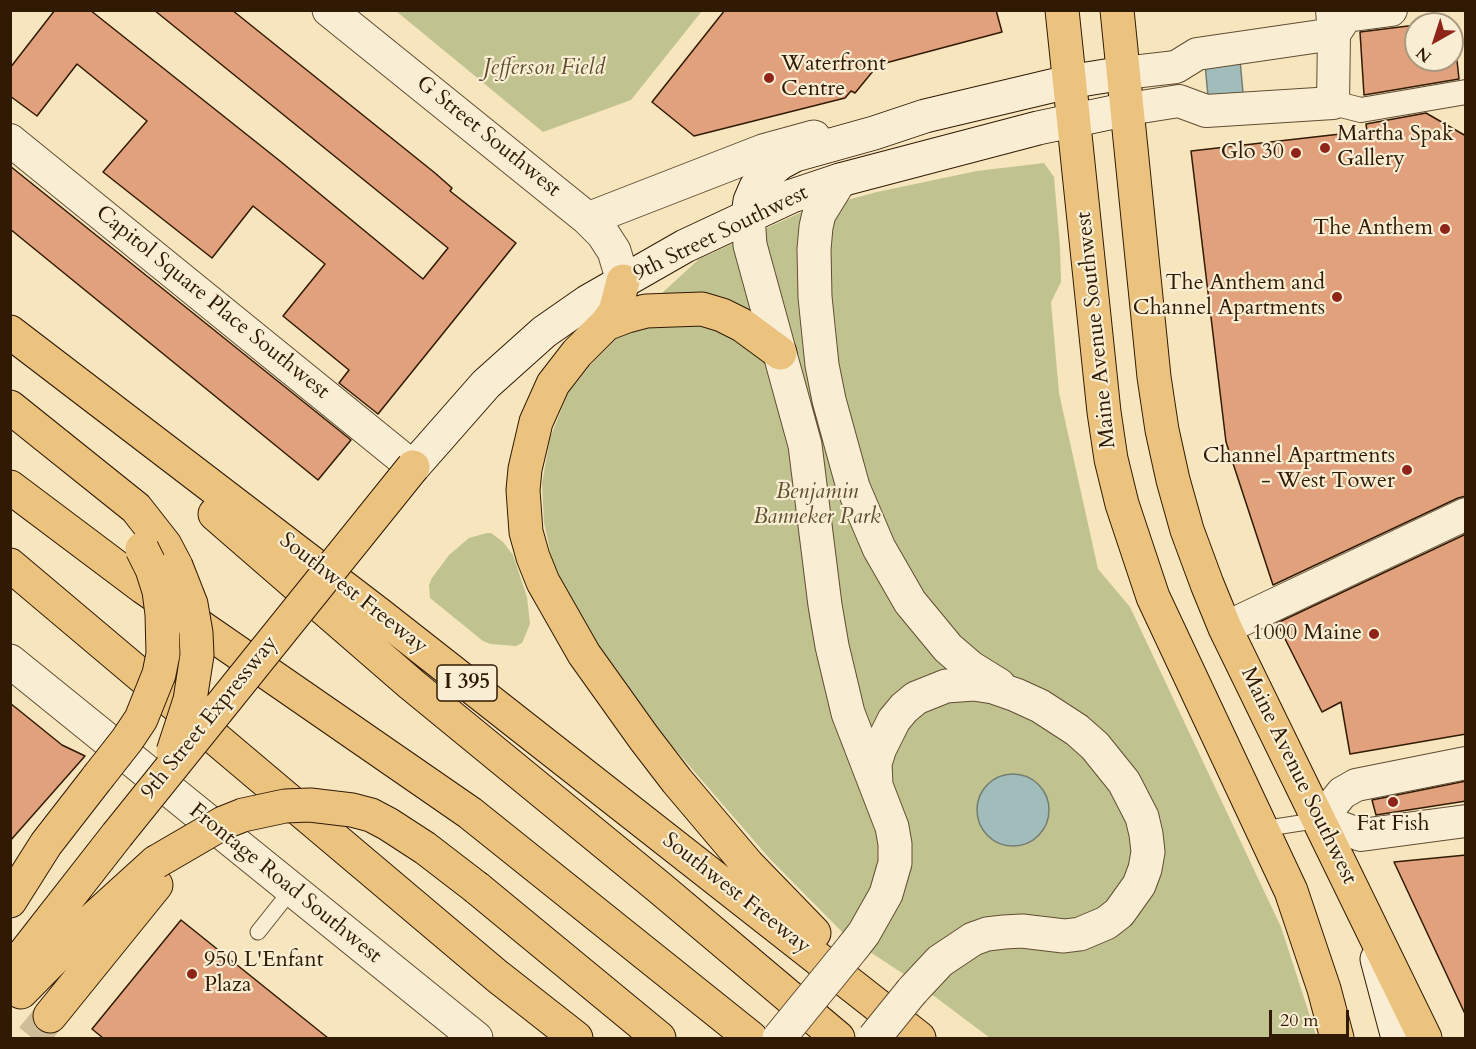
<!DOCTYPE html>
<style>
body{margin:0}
#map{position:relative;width:1476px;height:1049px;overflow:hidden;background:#f6e5bd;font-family:Cardo,serif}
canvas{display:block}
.frame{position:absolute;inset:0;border:12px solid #311a03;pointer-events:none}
.north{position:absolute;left:1404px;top:12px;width:60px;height:60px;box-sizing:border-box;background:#f9eed4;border:2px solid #a99980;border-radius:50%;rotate:219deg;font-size:16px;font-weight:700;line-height:24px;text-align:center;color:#311a03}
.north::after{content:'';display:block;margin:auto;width:21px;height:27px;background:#8f2418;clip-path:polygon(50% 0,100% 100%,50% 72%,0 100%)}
.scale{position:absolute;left:1269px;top:1010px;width:80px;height:27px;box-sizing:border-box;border:3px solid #311a03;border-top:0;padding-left:8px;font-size:18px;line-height:21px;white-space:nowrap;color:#311a03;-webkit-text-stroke:4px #f9eed4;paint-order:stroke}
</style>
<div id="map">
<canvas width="1476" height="1049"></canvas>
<div class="frame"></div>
<div class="north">N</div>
<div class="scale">20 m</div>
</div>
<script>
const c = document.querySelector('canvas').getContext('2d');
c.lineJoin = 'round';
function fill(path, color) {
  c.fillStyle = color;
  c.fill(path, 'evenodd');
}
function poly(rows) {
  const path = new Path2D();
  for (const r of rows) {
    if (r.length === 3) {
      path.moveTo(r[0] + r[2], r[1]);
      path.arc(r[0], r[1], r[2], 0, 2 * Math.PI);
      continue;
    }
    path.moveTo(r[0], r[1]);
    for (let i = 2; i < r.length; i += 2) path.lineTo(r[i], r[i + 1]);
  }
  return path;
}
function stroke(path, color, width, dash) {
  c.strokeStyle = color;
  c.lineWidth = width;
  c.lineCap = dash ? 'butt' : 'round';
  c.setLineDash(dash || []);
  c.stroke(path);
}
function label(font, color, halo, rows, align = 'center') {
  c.font = font + ' Cardo,serif';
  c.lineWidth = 4.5;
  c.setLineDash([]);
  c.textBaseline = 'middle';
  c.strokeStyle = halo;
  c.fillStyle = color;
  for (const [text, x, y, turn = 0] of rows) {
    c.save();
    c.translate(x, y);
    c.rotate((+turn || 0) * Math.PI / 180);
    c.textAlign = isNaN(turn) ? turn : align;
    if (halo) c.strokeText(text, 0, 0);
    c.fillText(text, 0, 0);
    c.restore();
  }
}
fill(poly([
 [396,11,702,11,631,100,543,132],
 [1044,163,1054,177,1060,247,1061,282,1051,302,1059,393,1098,569,1130,607,1281,927,1317,1038,990,1038,914,981,846,936,770,859,661,733,594,640,553,564,544,523,542,483,550,438,568,393,608,343,699,259,802,212,877,192,977,171],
 [487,533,491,533,503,542,513,555,527,597,530,624,522,643,516,646,490,644,483,641,430,598,429,585,432,578,449,555,469,538]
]), '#c0c38f');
const water = poly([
 [1240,60,1243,93,1208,96,1205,64,1240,60],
 [1013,810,36]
]);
fill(water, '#a1bdbb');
stroke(water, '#747c71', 1.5);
const building = poly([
 [55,10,90,10,280,161,423,279,448,248,154,10,232,10,435,173,452,188,450,191,516,243,378,414,339,383,349,370,283,316,325,264,253,206,212,258,103,172,147,121,77,64,37,116,10,96,10,68,55,10],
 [725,10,996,10,1002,32,878,65,855,93,851,91,845,98,694,136,652,102,725,10],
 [1453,23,1459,79,1364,95,1360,32,1416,25,1416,60,1452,60,1452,24,1428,24,1453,23],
 [1426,113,1466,136,1466,496,1458,498,1273,585,1226,442,1191,151,1367,131,1366,124,1426,113],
 [10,166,351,440,318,480,10,229,10,166],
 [1466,534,1466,734,1350,754,1341,702,1322,712,1277,623,1466,534],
 [10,703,62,745,85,756,10,841,10,703],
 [1466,781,1466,801,1376,815,1372,800,1466,781],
 [1466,855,1466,1016,1394,862,1466,855],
 [181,920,328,1038,103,1038,92,1029,181,920]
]);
fill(building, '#e2a17d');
stroke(building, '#311a03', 1.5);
stroke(poly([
 [32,1038,50,1016]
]), '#cfbc98', 33, [33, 16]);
const service = poly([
 [1262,829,1320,820],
 [258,932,293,888]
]);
const pedestrian = poly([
 [1333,103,1361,110,1466,92]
]);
const minor = poly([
 [1124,73,1176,67,1197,54,1334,34,1346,16,1391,10],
 [1128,109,1179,101,1206,111,1333,103,1334,34,1332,10],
 [10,140,413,467],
 [1225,628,1466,514],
 [1466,763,1356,785,1342,793,1320,820,1361,835,1466,821]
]);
const tertiary = poly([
 [329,10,588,219,603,234,614,251,623,281],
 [840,180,819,214,816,227,814,249,815,297,822,365,829,400,853,487,879,548,910,602,948,648,970,667,999,685],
 [748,215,750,245,805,445,825,605,832,646,848,713,892,827,895,844,895,863,886,894,864,933,854,946],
 [588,219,763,151,814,137],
 [10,661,476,1038],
 [876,785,875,763,880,748,894,720,904,708,916,698,946,686,974,684,993,687,1016,695,1040,706,1077,730,1095,746,1124,782,1142,817,1146,834,1148,852,1145,869,1139,885,1119,913,1106,923,1080,934,1064,936,1022,931,1004,932,987,934,973,939,940,961,912,991]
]);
const secondary = poly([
 [748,215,750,201,756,187,768,173,780,163,795,155,874,133,925,116,1068,82,1124,73],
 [413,467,486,384,544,332,587,302,685,246,792,196,840,180,1038,128,1128,109],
 [1377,959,1398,1038]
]);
const primary = poly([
 [1062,10,1104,412,1111,459,1122,504,1153,597,1291,891,1324,989,1337,1038],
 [1117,10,1154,377,1162,430,1173,480,1187,530,1207,584,1225,628,1425,1038]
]);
const motorway = poly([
 [623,281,615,312,606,324,577,353,553,384,536,422,525,469,523,490,526,532,533,557,543,582,584,654,644,738,677,781,748,865,814,933],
 [606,324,627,316,646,311,702,309,722,315,742,325,780,353],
 [10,332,380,615,919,1038],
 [10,407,136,508,165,545,176,566],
 [10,487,143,587,470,813,751,1038],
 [215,514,411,684,660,888,838,1038],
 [10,565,497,976,576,1038],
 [477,888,659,1038],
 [10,901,46,844,98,777],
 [10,972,117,835],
 [21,992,91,921,156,862],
 [50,1016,156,885]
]);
stroke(service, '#624d32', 17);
stroke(pedestrian, '#624d32', 26);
stroke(minor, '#624d32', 34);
stroke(tertiary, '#624d32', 35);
stroke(secondary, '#311a03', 35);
stroke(primary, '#311a03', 35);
stroke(motorway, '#311a03', 35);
stroke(service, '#f9eed4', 15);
stroke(pedestrian, '#f9eed4', 24);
stroke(minor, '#f9eed4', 32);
stroke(tertiary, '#f9eed4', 33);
stroke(secondary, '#f9eed4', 33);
stroke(primary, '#ebc27e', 33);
stroke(motorway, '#ebc27e', 33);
const tertiaryBridge = poly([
 [779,1038,854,946],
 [874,1038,912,991]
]);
const motorwayBridge = poly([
 [173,752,190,700,197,655,196,633,191,604,176,566],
 [98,777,127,740,141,719,159,674,163,654,162,614,159,591,152,569,142,549],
 [117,835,413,467],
 [156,862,223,823,243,815,285,806,310,805,352,810,371,815,388,824,425,848,477,888]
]);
stroke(tertiaryBridge, '#624d32', 35, []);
stroke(motorwayBridge, '#311a03', 35, []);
stroke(tertiaryBridge, '#f9eed4', 33);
stroke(motorwayBridge, '#ebc27e', 33);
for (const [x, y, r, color] of [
 [769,78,6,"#8f2418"],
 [1325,148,6,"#8f2418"],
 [1296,153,6,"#8f2418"],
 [1445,229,6,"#8f2418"],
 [1337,297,6,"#8f2418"],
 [1407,470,6,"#8f2418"],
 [1374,634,6,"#8f2418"],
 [1393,802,6,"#8f2418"],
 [192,974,6,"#8f2418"]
]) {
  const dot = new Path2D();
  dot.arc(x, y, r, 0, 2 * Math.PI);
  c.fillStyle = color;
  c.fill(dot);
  stroke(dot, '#f9eed4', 2);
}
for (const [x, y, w] of [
 [467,683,60]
]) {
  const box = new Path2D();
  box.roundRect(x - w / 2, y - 18, w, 36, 4.5);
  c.fillStyle = '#f9eed4';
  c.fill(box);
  stroke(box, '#311a03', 1.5);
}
label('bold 21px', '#311a03', null, [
 ["I 395",467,683]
]);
label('22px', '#311a03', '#f9eed4', [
 ["Waterfront",781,65,"left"],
 ["Centre",781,90,"left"],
 ["Martha Spak",1337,135,"left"],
 ["Gallery",1337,160,"left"],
 ["Glo 30",1284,153],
 ["The Anthem",1433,229],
 ["The Anthem and",1325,284],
 ["Channel Apartments",1325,309],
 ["Channel Apartments",1395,457],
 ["- West Tower",1395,482],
 ["1000 Maine",1362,634],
 ["Fat Fish",1393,825,"center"],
 ["950 L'Enfant",204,961,"left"],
 ["Plaza",204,986,"left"]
], 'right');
label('italic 22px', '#5c4d2d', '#f9eed4', [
 ["Jefferson Field",544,69],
 ["Benjamin",817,493],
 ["Banneker Park",817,518]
]);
label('22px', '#311a03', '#f9eed4', [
 ["G Street Southwest",488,137,39],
 ["9th Street Southwest",721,234,-26],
 ["Capitol Square Place Southwest",212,303,39],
 ["Maine Avenue Southwest",1097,330,-96],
 ["Southwest Freeway",353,594,38],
 ["9th Street Expressway",210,718,-51],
 ["Maine Avenue Southwest",1298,776,64],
 ["Frontage Road Southwest",285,884,39],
 ["Southwest Freeway",736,894,38]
]);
</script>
